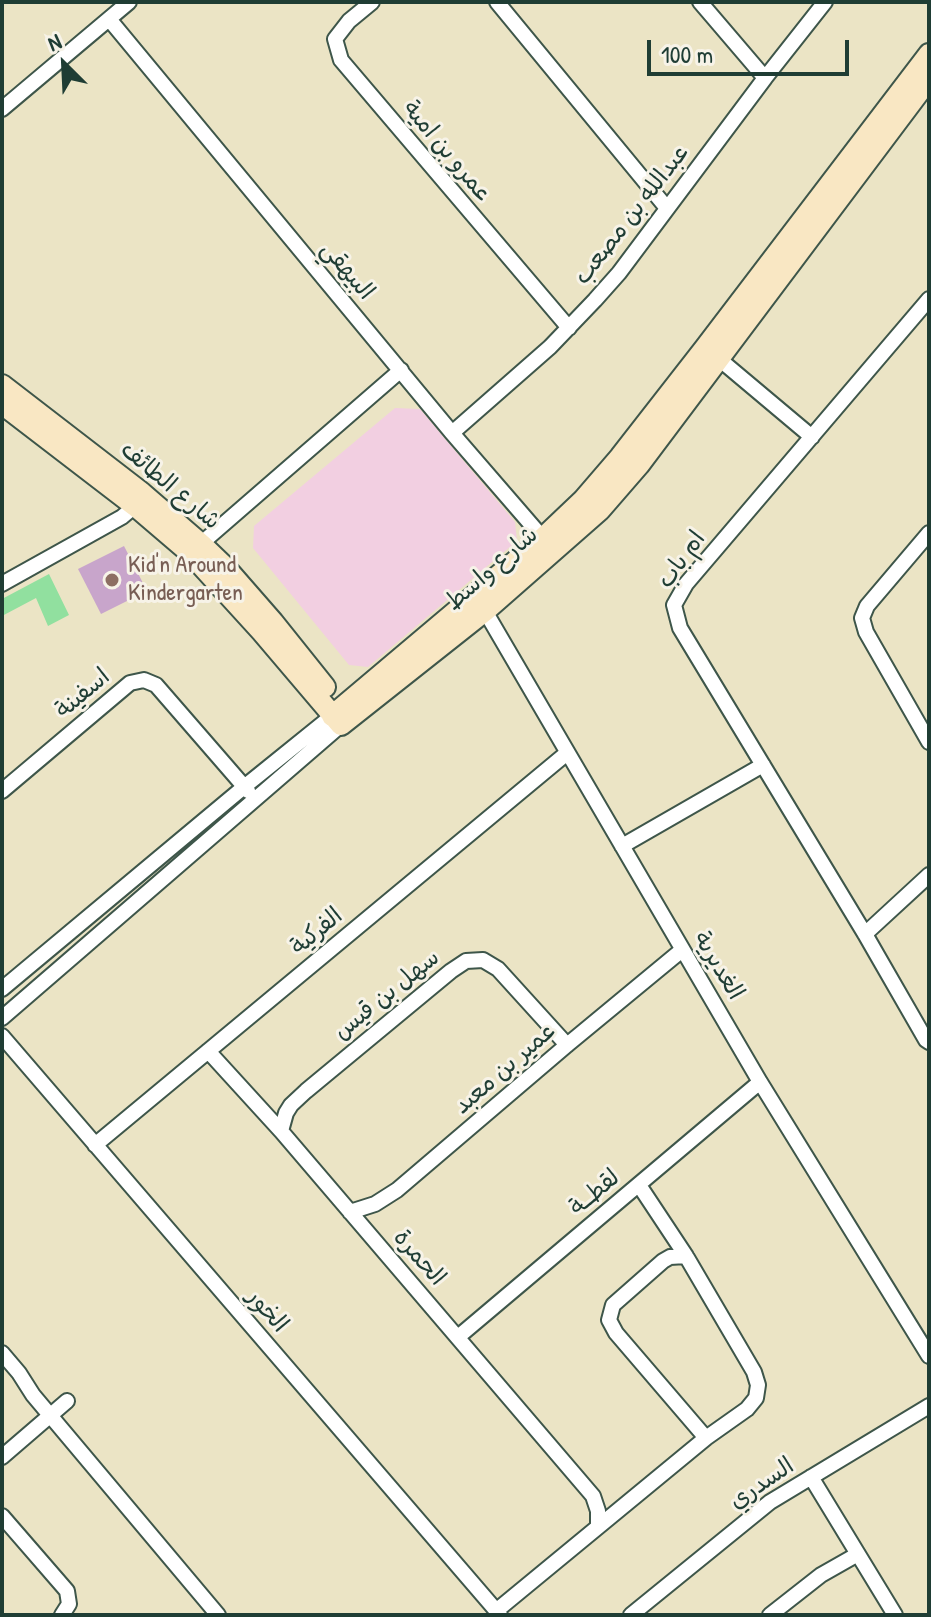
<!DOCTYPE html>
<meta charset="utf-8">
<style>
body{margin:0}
#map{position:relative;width:931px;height:1617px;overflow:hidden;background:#ebe4c5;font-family:"Patrick Hand",sans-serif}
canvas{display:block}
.frame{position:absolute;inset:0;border:4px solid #1f3d34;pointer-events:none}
.north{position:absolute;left:24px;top:24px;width:80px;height:80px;-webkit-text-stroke:6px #f7f3e8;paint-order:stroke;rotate:336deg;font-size:22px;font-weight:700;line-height:32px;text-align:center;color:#1f3d34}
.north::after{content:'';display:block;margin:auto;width:28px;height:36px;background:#1f3d34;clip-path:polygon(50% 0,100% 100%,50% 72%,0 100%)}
.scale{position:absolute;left:647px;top:40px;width:202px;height:36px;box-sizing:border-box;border:4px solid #1f3d34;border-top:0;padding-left:10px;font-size:24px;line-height:28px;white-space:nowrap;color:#1f3d34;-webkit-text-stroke:6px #f7f3e8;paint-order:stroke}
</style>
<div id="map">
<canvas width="931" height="1617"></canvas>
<div class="frame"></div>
<div class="north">N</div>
<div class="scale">100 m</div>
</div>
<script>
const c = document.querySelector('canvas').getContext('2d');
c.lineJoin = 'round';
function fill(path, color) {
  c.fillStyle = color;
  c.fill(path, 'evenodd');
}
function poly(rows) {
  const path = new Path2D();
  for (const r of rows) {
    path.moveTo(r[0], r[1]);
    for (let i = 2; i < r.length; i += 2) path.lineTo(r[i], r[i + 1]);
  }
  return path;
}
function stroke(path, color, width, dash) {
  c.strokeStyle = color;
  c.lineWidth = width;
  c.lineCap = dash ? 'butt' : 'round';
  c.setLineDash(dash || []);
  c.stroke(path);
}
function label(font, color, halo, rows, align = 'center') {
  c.font = font + ' "Patrick Hand","Playpen Sans Arabic",sans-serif';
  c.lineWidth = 6;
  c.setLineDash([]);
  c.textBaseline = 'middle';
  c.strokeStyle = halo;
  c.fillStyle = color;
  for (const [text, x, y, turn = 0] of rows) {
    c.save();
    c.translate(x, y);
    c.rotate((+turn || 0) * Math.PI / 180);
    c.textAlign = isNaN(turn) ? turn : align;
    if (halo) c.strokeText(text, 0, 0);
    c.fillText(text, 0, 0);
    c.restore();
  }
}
fill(poly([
 [395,408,420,409,515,522,517,541,368,667,349,665,253,548,254,526]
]), '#f2cfe1');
fill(poly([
 [49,574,69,615,48,626,36,598,2,616,2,599]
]), '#91e09f');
fill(poly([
 [124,546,147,591,101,614,78,569]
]), '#c8a5cb');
const street = poly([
 [372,2,349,21,335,39,341,60,569,328],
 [497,2,666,207],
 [700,2,765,78],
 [109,19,452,433,548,544],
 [2,109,129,2],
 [929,299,686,584,674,605,680,628,865,934,926,1040,929,1042],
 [712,353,812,437],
 [452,433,550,347,595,300,619,273,765,78,825,2],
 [929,533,867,606,862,618,866,632,929,742],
 [196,548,401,370],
 [2,584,122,517,135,506,140,498],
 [480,605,485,611,760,1082,929,1356],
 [2,791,130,683,144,680,156,685,248,791],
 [622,846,763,765],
 [865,934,929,875],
 [2,989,244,787,332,716],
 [2,1018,341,725],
 [2,1036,500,1615],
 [208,1051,281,1131,593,1496,598,1511,598,1526],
 [281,1131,286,1113,291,1105,306,1091,451,971,466,961,483,960,498,969,567,1045],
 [95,1145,567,753],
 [350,1212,375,1204,397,1190,567,1045,682,950],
 [686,1256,670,1257,663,1261,613,1305,609,1320,616,1333,706,1438],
 [458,1337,760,1082],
 [2,1353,19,1373,33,1395,218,1615],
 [2,1457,67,1401],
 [811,1477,895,1615],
 [2,1516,67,1591,69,1604,62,1615],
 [496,1611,706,1438,747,1409,756,1398,758,1385,754,1372,686,1256,639,1185],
 [631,1615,770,1502,929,1406],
 [770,1615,821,1575,858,1554]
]);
const secondary = poly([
 [2,385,142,493,201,544,225,567,273,622,325,687],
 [2,404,135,506,190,553,262,632,341,725,485,611,600,510,639,465,929,79],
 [332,716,543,538,583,500,620,457,705,348,929,54]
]);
stroke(street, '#3e564a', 18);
stroke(secondary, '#3e564a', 24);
stroke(street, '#fff', 14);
stroke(secondary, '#f9e7c3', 20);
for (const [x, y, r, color] of [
 [112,580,8,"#8d6e63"]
]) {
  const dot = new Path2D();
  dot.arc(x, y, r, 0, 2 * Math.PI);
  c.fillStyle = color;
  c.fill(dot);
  stroke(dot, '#f7f3e8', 3);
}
label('24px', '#1f3d34', '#f7f3e8', [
 ["عمرو بن امية",447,152,50],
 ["عبدالله بن مصعب",632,215,-52],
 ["البيهقي",347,271,50],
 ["شارع الطائف",170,486,40],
 ["ام باب",682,560,-54],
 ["شارع واسط",492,569,-41],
 ["اسفينة",83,694,-40],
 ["الفركية",317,932,-40],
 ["الغديرية",718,966,59],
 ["سهل بن قيس",387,995,-39],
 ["عمير بن معبد",505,1069,-41],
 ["لقطــة",595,1193,-40],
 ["الحمرة",419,1258,49],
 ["الخور",267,1311,49],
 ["السدري",762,1484,-34]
]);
label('24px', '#785e54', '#f7f3e8', [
 ["Kid'n Around",128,566],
 ["Kindergarten",128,594]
], 'left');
</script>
